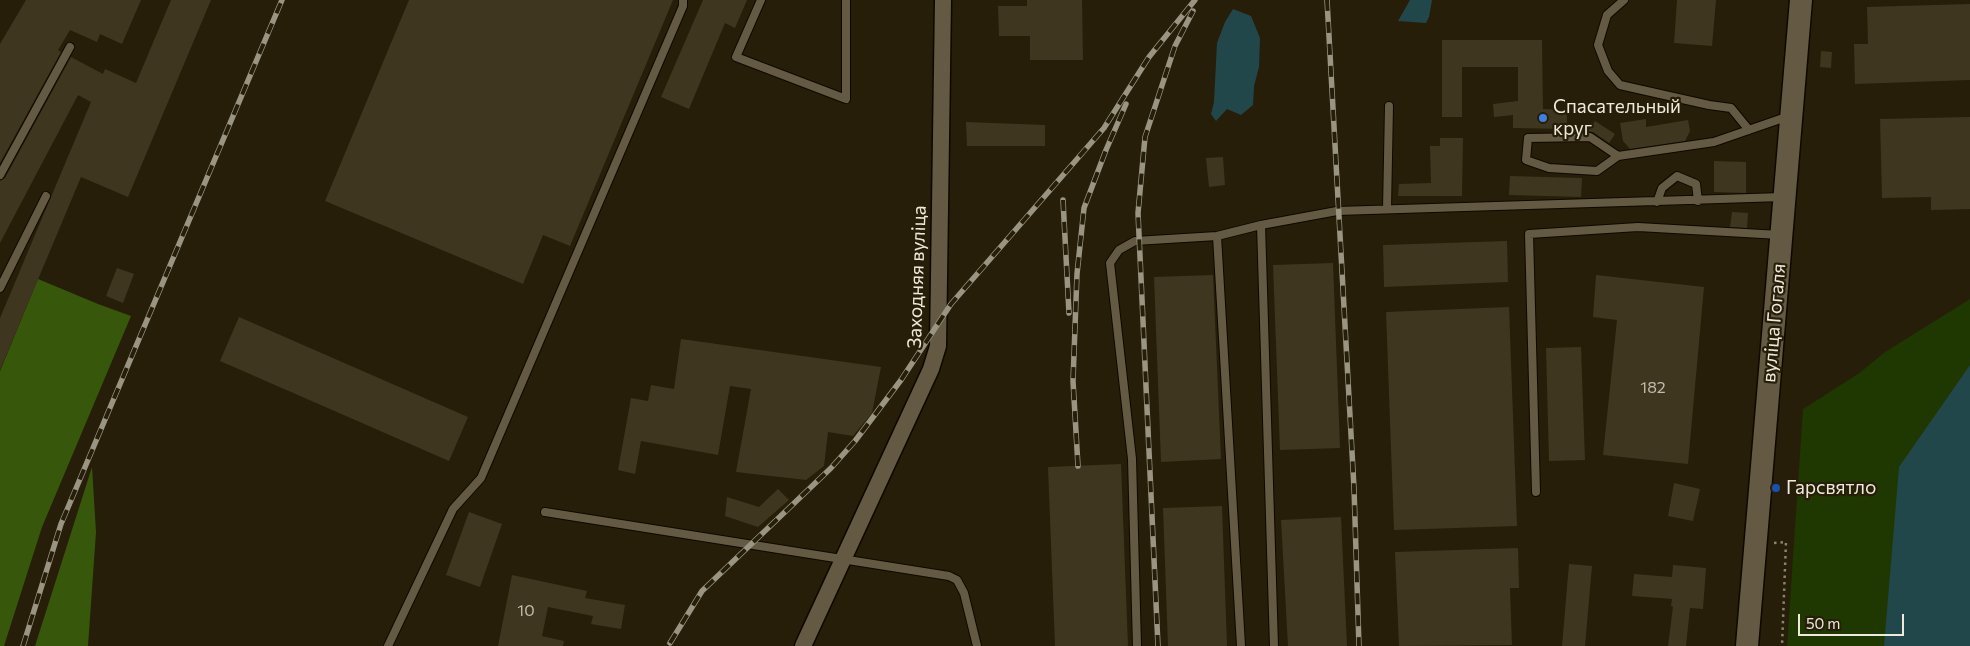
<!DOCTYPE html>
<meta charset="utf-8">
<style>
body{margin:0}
#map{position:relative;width:1970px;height:646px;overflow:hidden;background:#261e08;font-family:Commissioner,sans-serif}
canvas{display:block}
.scale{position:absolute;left:1798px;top:614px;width:106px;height:22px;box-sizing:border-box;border:2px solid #eee9db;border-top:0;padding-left:6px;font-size:15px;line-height:18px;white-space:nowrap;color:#eee9db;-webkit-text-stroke:4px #261e08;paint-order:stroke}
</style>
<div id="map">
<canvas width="1970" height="646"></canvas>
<div class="scale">50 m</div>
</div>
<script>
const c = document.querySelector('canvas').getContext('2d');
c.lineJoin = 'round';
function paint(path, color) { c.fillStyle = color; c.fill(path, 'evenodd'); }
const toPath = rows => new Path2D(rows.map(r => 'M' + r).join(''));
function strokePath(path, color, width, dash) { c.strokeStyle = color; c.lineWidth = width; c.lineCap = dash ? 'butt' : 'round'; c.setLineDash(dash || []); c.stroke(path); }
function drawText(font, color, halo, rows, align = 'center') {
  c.font = font + ' Commissioner,sans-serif'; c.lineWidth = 4.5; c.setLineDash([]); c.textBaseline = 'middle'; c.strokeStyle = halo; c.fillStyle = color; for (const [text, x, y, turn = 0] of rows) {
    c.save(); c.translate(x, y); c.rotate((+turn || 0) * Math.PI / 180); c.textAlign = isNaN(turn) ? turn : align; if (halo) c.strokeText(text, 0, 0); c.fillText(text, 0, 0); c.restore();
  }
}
const green = toPath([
 [1970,299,1970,646,1787,646,1803,409,1858,374,1885,352]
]);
const forest = toPath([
 [38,279,98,304,131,316,42,527,4,646,0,646,0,371],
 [92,467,96,532,88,646,35,646]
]);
const water = toPath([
 [1410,0,1432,0,1429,17,1426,23,1398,21],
 [1233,9,1251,16,1260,38,1259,67,1254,86,1253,105,1241,115,1227,109,1216,121,1211,114,1214,102,1217,43,1225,22],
 [1970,365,1970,646,1884,646,1899,467]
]);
const building = toPath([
 [26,0,141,0,122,44,100,34,97,42,70,30,58,50,61,52,0,163,0,44],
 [171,0,211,0,128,197,81,177,0,370,0,318,91,102,78,95,0,243,0,181,5,178,71,57,103,74,105,69,136,83],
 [409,0,673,0,570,246,543,235,523,284,325,201],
 [703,0,747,0,735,28,725,23,689,109,661,97],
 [1027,0,1082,0,1083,60,1030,60,1030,36,999,36,998,6,1027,6],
 [1677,0,1716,0,1712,46,1674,43],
 [1970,4,1970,80,1855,84,1854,44,1868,44,1867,7],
 [1442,40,1542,40,1543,109,1567,110,1567,129,1513,128,1513,115,1494,117,1493,104,1518,101,1518,67,1462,67,1462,117,1442,117],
 [1821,51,1832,52,1831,68,1820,67],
 [1970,117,1970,209,1931,210,1931,197,1882,198,1880,119],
 [1646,119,1646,127,1688,120,1690,131,1685,141,1630,149,1623,141,1620,123],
 [1595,121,1615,134,1609,143,1593,132,1588,131],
 [966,122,1045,125,1045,146,967,146],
 [1440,138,1463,138,1462,196,1398,196,1399,184,1431,183,1430,146,1440,146],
 [1223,157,1225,185,1209,187,1206,158],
 [1714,161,1746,162,1746,193,1714,192],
 [1510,176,1582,178,1581,197,1509,195],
 [1732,212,1748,213,1747,228,1730,227],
 [1507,241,1508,282,1384,287,1383,245],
 [1333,263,1340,448,1280,450,1273,265],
 [117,268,134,274,123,303,106,296],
 [1213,275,1221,459,1161,462,1154,277],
 [1596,275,1704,287,1688,464,1603,455,1617,320,1593,317],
 [1509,307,1517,526,1394,530,1386,312],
 [239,317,468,417,449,461,220,361],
 [681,339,881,367,872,413,853,436,828,432,824,466,806,480,736,472,751,389,730,386,718,455,641,441,635,474,618,470,631,398,648,401,651,385,674,389],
 [1581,347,1585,460,1549,461,1546,348],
 [1121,464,1128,646,1055,646,1048,467],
 [1674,483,1700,489,1693,521,1668,516],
 [778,489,789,500,758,527,725,516,727,497,759,507],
 [1222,506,1227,646,1168,646,1163,508],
 [469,512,502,524,480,587,446,575],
 [1341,517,1347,646,1288,646,1281,520],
 [1518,548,1519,588,1510,588,1512,645,1399,646,1395,552],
 [1569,564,1592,566,1585,646,1562,646],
 [1673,565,1706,568,1703,609,1690,608,1686,646,1668,646,1673,607,1671,606,1672,599,1632,596,1634,574,1672,577],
 [512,575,587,591,585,598,625,605,621,629,591,624,593,616,548,607,542,636,564,641,563,646,498,646]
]);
const path = toPath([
 [1774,543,1786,542,1782,646]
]);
const service = toPath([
 [761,0,736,57,846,99,846,0],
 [1624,0,1607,15,1598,45,1608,71,1620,85,1709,105,1731,108,1749,130],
 [1618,156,1590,137,1528,138,1526,160,1549,168,1597,171,1618,156,1714,142,1789,116],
 [0,175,70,47],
 [1657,202,1662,188,1677,176,1696,184,1698,201],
 [1387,209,1389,106],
 [1261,225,1274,646],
 [1217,236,1241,646],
 [0,288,46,196],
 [1536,492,1529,234,1638,227,1780,235],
 [545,512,949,576,957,580,964,593,977,646],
 [388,646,453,509,481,478,683,6,683,0],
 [1137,646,1132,459,1110,263,1119,250,1135,241,1217,236,1261,225,1337,211,1783,197]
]);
const minor = toPath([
 [803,646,931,369,938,346,943,0]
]);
const secondary = toPath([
 [1747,646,1801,0]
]);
const rail = toPath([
 [1327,0,1354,488,1359,646],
 [1063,200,1069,313],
 [1078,466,1073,381,1077,274,1084,208,1106,150,1126,104],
 [670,643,702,591,831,468,855,441,901,380,951,304,1104,128,1149,57,1195,0],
 [23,646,61,524,282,0],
 [1158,646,1138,213,1145,137,1175,46,1193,11]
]);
const markers = [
 [1543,118,5,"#3f7fe0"],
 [1776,488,5,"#1a4fb4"]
];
const numberNames = [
 ["182",1653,388],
 ["10",526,611]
];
const poiNames = [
 ["Спасательный",1553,107],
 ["круг",1553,129],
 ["Гарсвятло",1786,488]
];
const streetNames = [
 ["Заходняя вуліца",917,277,-88],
 ["вуліца Гогаля",1774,323,-85]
];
paint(green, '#1f3700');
paint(forest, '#37580a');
paint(water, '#22474b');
paint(building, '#3f3620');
strokePath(service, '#0f0800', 10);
strokePath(minor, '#0f0800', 19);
strokePath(secondary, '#0f0800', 25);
strokePath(path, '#8a8371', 2.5, [2.5, 4]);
strokePath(service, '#645a43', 8);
strokePath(minor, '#645a43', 16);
strokePath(secondary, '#645a43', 22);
strokePath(rail, '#9a9482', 5.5);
strokePath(rail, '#261e08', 4, [11]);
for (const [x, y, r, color] of markers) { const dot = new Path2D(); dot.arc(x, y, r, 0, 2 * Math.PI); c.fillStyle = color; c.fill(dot); strokePath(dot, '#261e08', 2); }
drawText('16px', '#c2bcac', null, numberNames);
drawText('19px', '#eee9db', '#261e08', poiNames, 'left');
drawText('19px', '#eee9db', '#261e08', streetNames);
</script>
